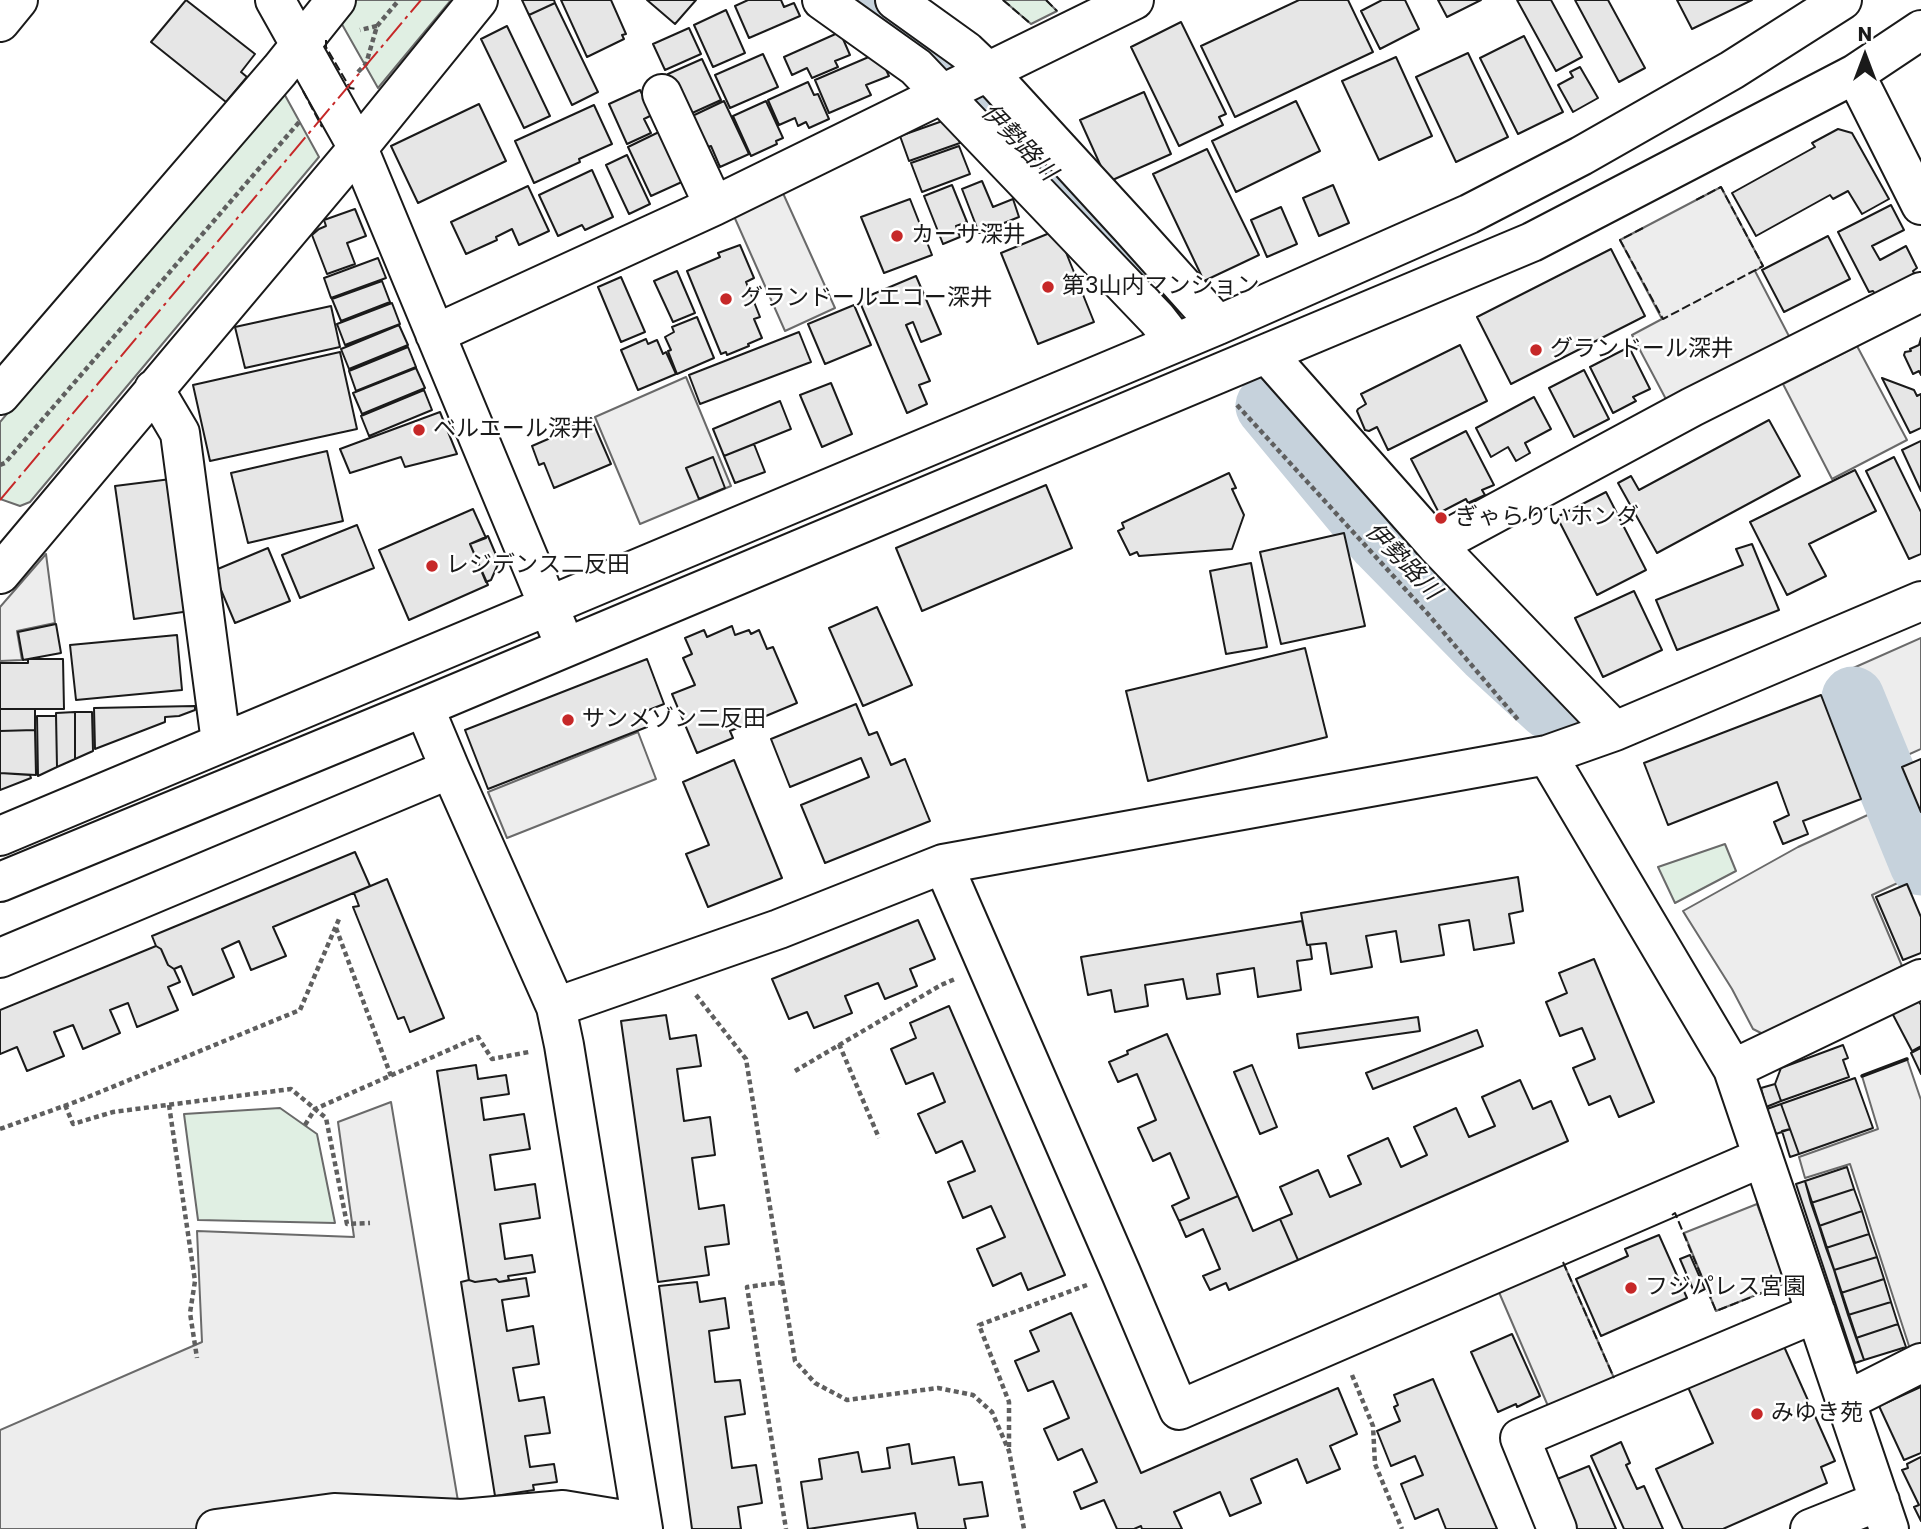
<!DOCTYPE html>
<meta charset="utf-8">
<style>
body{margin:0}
#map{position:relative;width:1921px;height:1529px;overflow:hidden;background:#fff;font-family:Poppins,sans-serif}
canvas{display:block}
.north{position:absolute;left:1830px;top:21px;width:70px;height:70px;-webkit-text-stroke:5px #fff;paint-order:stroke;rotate:0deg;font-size:19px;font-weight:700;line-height:28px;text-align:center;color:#1a1a1a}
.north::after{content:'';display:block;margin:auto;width:24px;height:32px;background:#1a1a1a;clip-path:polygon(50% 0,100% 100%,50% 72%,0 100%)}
</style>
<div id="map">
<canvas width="1921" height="1529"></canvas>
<div class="north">N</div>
</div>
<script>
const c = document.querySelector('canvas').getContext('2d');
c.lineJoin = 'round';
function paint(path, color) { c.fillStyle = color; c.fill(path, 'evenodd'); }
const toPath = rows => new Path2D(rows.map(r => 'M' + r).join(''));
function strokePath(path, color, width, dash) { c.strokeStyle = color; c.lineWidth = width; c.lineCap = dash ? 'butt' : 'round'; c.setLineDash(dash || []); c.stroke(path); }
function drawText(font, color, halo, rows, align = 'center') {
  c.font = font + ' Poppins,"Noto Sans JP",sans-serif'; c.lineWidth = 5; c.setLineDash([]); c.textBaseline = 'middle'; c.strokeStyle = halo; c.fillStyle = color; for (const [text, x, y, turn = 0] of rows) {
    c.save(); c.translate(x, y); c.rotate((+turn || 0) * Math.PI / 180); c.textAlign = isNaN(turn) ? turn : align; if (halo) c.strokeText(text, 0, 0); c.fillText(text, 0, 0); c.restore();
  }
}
const green = toPath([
 [355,0,451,0,378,88,339,19,355,0],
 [1003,0,1046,0,1057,11,1031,24,1003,0],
 [281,88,319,157,30,502,20,506,0,499,0,422,281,88],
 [1725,844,1736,871,1675,903,1658,867,1725,844],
 [280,1108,317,1134,335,1223,198,1220,184,1114,280,1108]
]);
const parking = toPath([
 [1721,187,1763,266,1755,271,1791,340,1668,403,1632,335,1662,319,1620,240,1721,187],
 [782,191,835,308,785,331,733,214,782,191],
 [1857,346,1907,440,1832,479,1783,384,1857,346],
 [686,377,731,486,640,524,595,417,686,377],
 [46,554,55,623,17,631,22,660,0,661,0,607,46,554],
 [1921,638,1921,749,1892,762,1851,669,1921,638],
 [638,732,656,779,507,838,488,792,638,732],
 [1872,813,1904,880,1872,895,1902,966,1765,1035,1753,1029,1732,989,1683,911,1798,847,1872,813],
 [1907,1059,1921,1100,1921,1344,1910,1349,1850,1164,1805,1178,1799,1157,1878,1129,1862,1076,1907,1059],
 [391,1102,459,1507,434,1529,0,1529,0,1430,202,1342,197,1231,354,1237,338,1122,391,1102],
 [1757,1204,1786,1283,1716,1311,1684,1233,1757,1204],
 [1563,1262,1614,1378,1548,1406,1498,1290,1563,1262]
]);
const river = toPath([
 [871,14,942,65,991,113,1077,206,1172,301],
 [1267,406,1380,542,1487,651,1549,708],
 [1853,698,1921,864]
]);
const building = toPath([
 [186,0,255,54,241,72,247,77,226,102,151,42,186,0],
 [522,0,554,0,555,3,529,15,522,0],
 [561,0,611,0,626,34,622,35,624,39,587,57,561,0],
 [647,0,696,0,675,24,647,0],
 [748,0,781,0,784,7,794,3,800,16,749,38,735,6,748,0],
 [1299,0,1348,0,1373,52,1235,117,1201,46,1299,0],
 [1382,0,1405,0,1419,29,1380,49,1361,11,1382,0],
 [1438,0,1481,0,1447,17,1438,0],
 [1517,0,1551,0,1582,57,1556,71,1517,0],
 [1575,0,1608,0,1645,68,1619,82,1575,0],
 [1677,0,1752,0,1692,29,1677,0],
 [555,3,598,92,572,105,529,15,555,3],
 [726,10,745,53,713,67,694,25,726,10],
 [1181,22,1226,114,1219,117,1223,125,1179,146,1131,47,1181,22],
 [507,26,550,116,524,128,481,39,507,26],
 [689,28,701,54,665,70,653,44,689,28],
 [840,32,850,55,835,61,838,67,812,78,807,68,792,75,784,57,840,32],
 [1524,36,1563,112,1518,134,1480,58,1524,36],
 [878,53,889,76,866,85,871,95,829,113,815,80,878,53],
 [1468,53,1508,137,1456,162,1416,77,1468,53],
 [763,54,778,87,730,108,715,75,763,54],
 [1396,57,1432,136,1379,160,1342,81,1396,57],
 [702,59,721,100,690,114,678,95,668,74,702,59],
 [1580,67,1598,98,1573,112,1558,85,1573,77,1570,72,1580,67],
 [808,82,814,95,818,94,829,119,809,128,806,122,798,126,795,118,779,125,768,100,808,82],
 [640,90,652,115,644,119,651,133,627,144,609,104,640,90],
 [1144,92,1171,154,1108,182,1080,120,1144,92],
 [724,101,749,154,720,167,711,146,702,149,688,118,724,101],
 [766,101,783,138,776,141,777,144,751,156,733,116,766,101],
 [1296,101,1320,151,1236,192,1212,141,1296,101],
 [479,104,506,161,418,203,391,146,479,104],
 [594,105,612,144,579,159,580,162,534,183,515,141,594,105],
 [951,118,960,143,909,161,900,136,951,118],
 [1838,129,1852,133,1889,199,1862,214,1848,191,1833,199,1830,195,1756,236,1732,193,1815,147,1812,143,1838,129],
 [661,131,684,181,651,196,628,147,661,131],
 [959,146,970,174,922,192,911,163,959,146],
 [1207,149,1259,255,1204,281,1153,174,1207,149],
 [627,155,650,204,629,214,606,165,627,155],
 [592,170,613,217,585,230,582,225,558,236,539,195,592,170],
 [982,181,993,207,1013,199,1019,217,979,233,962,189,982,181],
 [952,185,967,222,956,226,960,237,943,244,924,196,952,185],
 [1333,185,1349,223,1319,236,1303,198,1333,185],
 [528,186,549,231,519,245,512,229,496,237,497,240,466,254,451,222,528,186],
 [910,199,932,255,884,273,861,217,910,199],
 [1891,205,1904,230,1872,246,1880,260,1906,246,1917,268,1913,271,1915,275,1876,295,1873,291,1869,292,1838,232,1891,205],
 [1281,207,1297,244,1267,257,1251,220,1281,207],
 [355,209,366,236,347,243,355,264,327,274,312,235,319,229,326,226,324,220,355,209],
 [1057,230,1094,322,1038,344,1001,253,1057,230],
 [1828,236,1850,279,1784,312,1762,270,1828,236],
 [740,245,754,278,746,282,760,317,754,319,762,338,748,344,749,346,727,355,726,352,721,354,687,271,720,257,718,253,740,245],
 [1611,249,1645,316,1511,384,1477,317,1611,249],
 [378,258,386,278,331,298,324,278,378,258],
 [677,271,695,313,673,322,654,281,677,271],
 [916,276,941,334,921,342,913,322,906,325,930,381,919,385,927,404,907,413,859,300,916,276],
 [621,277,645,332,621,342,598,287,621,277],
 [382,281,390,302,341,321,332,299,382,281],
 [392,303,400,324,345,345,337,324,392,303],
 [854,305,871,345,825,364,808,324,854,305],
 [331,306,340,347,245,368,235,327,331,306],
 [697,317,714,358,677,374,668,351,671,350,665,337,674,332,672,327,697,317],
 [399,325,408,345,349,369,341,349,399,325],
 [799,332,811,362,700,404,689,375,799,332],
 [1921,338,1921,375,1919,371,1913,374,1904,355,1905,352,1911,351,1910,349,1919,345,1921,338],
 [646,339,648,344,657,340,663,354,666,352,676,374,638,390,621,350,646,339],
 [1460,345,1487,401,1388,450,1377,427,1369,431,1365,430,1357,411,1358,409,1366,404,1361,394,1460,345],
 [408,347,416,367,356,391,349,371,408,347],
 [1629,347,1650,389,1633,397,1636,401,1613,413,1590,367,1629,347],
 [340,352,357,429,210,461,193,385,340,352],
 [416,368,425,388,362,414,353,393,416,368],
 [1584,370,1609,419,1574,437,1549,388,1584,370],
 [1882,378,1914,390,1917,396,1921,394,1921,428,1910,433,1882,378],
 [831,383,852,434,822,447,800,395,831,383],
 [424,390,432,410,369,436,361,416,424,390],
 [1534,397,1551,429,1525,443,1530,453,1516,461,1508,447,1491,457,1476,428,1534,397],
 [780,401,791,429,724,456,713,429,780,401],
 [440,412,457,454,405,467,401,457,350,473,340,449,440,412],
 [591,418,611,464,554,488,544,463,539,465,532,446,562,433,561,431,591,418],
 [1769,420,1800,476,1657,553,1618,483,1631,476,1639,490,1769,420],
 [1466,431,1494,485,1482,490,1485,495,1468,503,1466,499,1439,513,1411,459,1466,431],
 [1921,441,1921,491,1902,450,1921,441],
 [754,444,765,472,735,483,724,456,754,444],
 [327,451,343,521,248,543,231,473,327,451],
 [713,457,725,488,699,499,686,468,713,457],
 [1894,457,1921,512,1921,554,1909,559,1866,471,1894,457],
 [1855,470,1876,511,1809,544,1826,576,1787,595,1750,522,1855,470],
 [1229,473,1236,488,1232,489,1244,515,1232,549,1139,556,1137,552,1130,555,1118,531,1124,528,1122,523,1229,473],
 [171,479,190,611,134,619,115,486,171,479],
 [1046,485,1072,548,922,611,896,548,1046,485],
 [1606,492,1646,570,1597,595,1557,517,1606,492],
 [473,509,486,538,470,544,488,585,409,620,379,550,473,509],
 [357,525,374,568,300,598,282,555,357,525],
 [1344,533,1365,626,1281,644,1260,552,1344,533],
 [488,536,499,562,491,580,486,582,470,544,488,536],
 [1752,544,1779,610,1677,650,1656,600,1743,565,1736,549,1752,544],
 [268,548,290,601,235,623,213,571,268,548],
 [1251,563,1267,647,1226,654,1210,571,1251,563],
 [1634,591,1662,650,1603,677,1575,618,1634,591],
 [877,607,912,685,863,706,829,628,877,607],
 [56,624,61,653,23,660,18,632,56,624],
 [732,626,735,635,749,630,751,634,759,630,767,649,773,647,797,703,730,731,733,738,697,753,672,694,695,685,683,658,692,654,685,638,704,630,707,637,732,626],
 [177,635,182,690,76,700,70,645,177,635],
 [1305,648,1327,737,1148,781,1126,691,1305,648],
 [28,659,63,659,64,709,0,709,0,663,28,663,28,659],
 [647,659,664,704,641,713,647,727,488,789,465,730,647,659],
 [1821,695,1861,799,1803,821,1808,834,1783,844,1774,822,1789,815,1777,782,1668,825,1644,763,1821,695],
 [856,704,869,735,877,732,891,765,905,759,930,821,825,863,801,805,869,777,861,758,790,787,771,739,856,704],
 [195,706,195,710,179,716,165,717,165,722,95,749,94,708,195,706],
 [0,709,35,709,35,730,0,731,0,709],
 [75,712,75,759,57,767,56,713,75,712],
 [75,712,92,712,93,751,75,759,75,712],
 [37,716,56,716,57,767,38,776,37,716],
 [35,730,36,775,0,773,0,731,35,730],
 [1921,759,1921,812,1902,767,1921,759],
 [734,760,782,878,708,907,686,854,709,845,683,782,734,760],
 [0,773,30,775,31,778,0,790,0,773],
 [355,852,370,886,273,927,286,956,251,970,239,941,222,949,234,977,193,995,181,966,174,969,168,965,161,949,156,946,152,936,355,852],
 [1518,877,1523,911,1509,914,1514,943,1474,950,1469,920,1439,925,1444,955,1401,962,1396,931,1366,936,1372,967,1331,974,1326,943,1307,945,1301,913,1518,877],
 [387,879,444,1018,410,1032,404,1017,398,1019,353,907,359,906,354,893,387,879],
 [1907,884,1921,917,1921,953,1903,960,1876,897,1907,884],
 [918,920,935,959,910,969,917,986,885,999,878,983,845,996,852,1013,814,1028,807,1012,789,1019,772,979,918,920],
 [1302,921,1307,945,1310,945,1312,959,1297,961,1301,990,1258,997,1254,968,1217,974,1220,994,1187,999,1183,979,1145,985,1148,1006,1115,1012,1111,990,1088,995,1081,957,1302,921],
 [156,946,161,949,168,965,174,969,180,982,168,987,178,1010,137,1027,128,1003,110,1010,120,1033,83,1049,73,1025,54,1032,64,1056,27,1071,17,1047,0,1054,0,1010,156,946],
 [1594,959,1654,1102,1619,1117,1610,1096,1589,1105,1573,1068,1595,1059,1582,1028,1560,1036,1546,1002,1567,993,1559,973,1594,959],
 [1917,998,1921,1005,1921,1046,1912,1051,1891,1011,1917,998],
 [949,1006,1065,1275,1028,1290,1021,1273,993,1286,977,1249,1005,1237,991,1206,963,1218,948,1182,975,1171,962,1141,936,1153,918,1114,945,1102,933,1073,906,1084,891,1049,916,1038,910,1023,949,1006],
 [666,1015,670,1039,696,1035,701,1066,677,1069,684,1121,710,1117,715,1155,692,1158,699,1209,724,1205,729,1244,705,1247,709,1275,658,1282,621,1021,666,1015],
 [1418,1017,1420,1031,1299,1048,1297,1034,1418,1017],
 [1477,1030,1483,1046,1373,1089,1366,1073,1477,1030],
 [1167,1034,1238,1196,1179,1221,1172,1206,1189,1198,1170,1153,1153,1161,1138,1128,1156,1120,1137,1074,1118,1082,1109,1062,1128,1054,1127,1051,1167,1034],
 [1843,1045,1848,1058,1843,1060,1849,1077,1781,1101,1775,1084,1781,1068,1843,1045],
 [1921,1048,1921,1074,1911,1053,1921,1048],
 [476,1065,478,1079,506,1075,509,1094,481,1098,484,1120,524,1114,530,1149,490,1155,495,1190,535,1184,540,1218,500,1224,505,1259,532,1255,535,1272,508,1276,509,1280,499,1282,496,1279,475,1282,469,1280,437,1071,476,1065],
 [1252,1065,1277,1127,1260,1134,1234,1072,1252,1065],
 [1855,1078,1873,1128,1799,1154,1781,1104,1855,1078],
 [1520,1080,1533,1109,1551,1101,1568,1141,1298,1260,1280,1219,1292,1214,1280,1187,1318,1170,1330,1197,1361,1184,1348,1156,1388,1138,1401,1167,1427,1155,1414,1127,1456,1108,1469,1137,1495,1126,1482,1097,1520,1080],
 [1775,1084,1781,1101,1766,1107,1761,1088,1775,1084],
 [1781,1104,1790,1129,1776,1134,1767,1109,1781,1104],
 [1790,1129,1799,1154,1790,1157,1782,1131,1790,1129],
 [1847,1167,1854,1189,1811,1203,1805,1181,1847,1167],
 [1805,1181,1864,1360,1855,1363,1796,1184,1805,1181],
 [1854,1189,1862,1211,1819,1226,1811,1203,1854,1189],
 [1238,1196,1253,1231,1280,1219,1298,1260,1229,1290,1226,1283,1210,1290,1203,1276,1220,1269,1203,1229,1186,1237,1179,1221,1238,1196],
 [1862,1211,1869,1234,1826,1248,1819,1226,1862,1211],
 [1869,1234,1877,1257,1834,1270,1826,1248,1869,1234],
 [1659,1235,1687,1298,1601,1336,1576,1279,1628,1256,1625,1249,1659,1235],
 [1690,1255,1705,1289,1695,1294,1680,1259,1690,1255],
 [1877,1257,1884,1279,1841,1293,1834,1270,1877,1257],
 [526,1278,529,1296,502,1300,507,1331,533,1326,539,1364,513,1368,519,1401,544,1397,550,1433,525,1436,530,1467,554,1464,557,1482,533,1485,534,1490,495,1496,461,1282,469,1280,475,1282,496,1279,499,1282,526,1278],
 [1884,1279,1891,1302,1848,1315,1841,1293,1884,1279],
 [697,1282,700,1302,725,1298,729,1328,709,1331,715,1382,740,1380,745,1414,725,1417,732,1468,756,1465,762,1503,738,1507,741,1529,692,1529,659,1286,697,1282],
 [1891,1302,1898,1324,1856,1338,1848,1315,1891,1302],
 [1071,1313,1141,1473,1338,1388,1357,1434,1330,1446,1340,1469,1307,1483,1297,1459,1251,1479,1261,1503,1230,1516,1220,1492,1174,1512,1182,1529,1142,1529,1141,1526,1134,1529,1117,1529,1104,1500,1081,1509,1074,1492,1097,1482,1082,1449,1058,1460,1044,1429,1069,1418,1053,1381,1028,1391,1015,1361,1039,1351,1030,1331,1071,1313],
 [1898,1324,1906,1347,1864,1360,1856,1338,1898,1324],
 [1512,1334,1540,1396,1517,1407,1516,1404,1498,1412,1471,1352,1512,1334],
 [1782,1342,1835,1461,1821,1467,1827,1483,1723,1529,1683,1529,1656,1469,1713,1443,1687,1385,1782,1342],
 [1433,1379,1497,1529,1446,1529,1438,1509,1415,1519,1401,1484,1423,1475,1415,1456,1391,1466,1377,1431,1400,1421,1394,1407,1398,1405,1394,1395,1433,1379],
 [1921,1387,1921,1453,1904,1460,1879,1406,1921,1387],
 [1621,1442,1630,1463,1626,1465,1637,1489,1644,1486,1663,1529,1624,1529,1591,1456,1621,1442],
 [909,1444,912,1464,954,1457,959,1485,982,1482,988,1516,964,1519,966,1529,918,1529,915,1513,808,1529,801,1482,822,1479,819,1459,858,1452,862,1472,890,1468,887,1448,909,1444],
 [1921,1457,1921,1521,1914,1507,1919,1505,1902,1470,1908,1468,1907,1464,1921,1457],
 [1589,1466,1616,1529,1569,1529,1550,1482,1589,1466]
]);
const path = toPath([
 [377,26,399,0],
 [358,72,366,64,377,26,360,30],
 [1237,405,1428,614,1520,722],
 [0,465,5,463,300,121],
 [336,928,391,1076],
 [696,995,746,1059,795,1361,815,1383,847,1400,938,1388,973,1395,992,1412,1009,1451,1024,1529],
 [839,1044,879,1138],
 [795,1071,941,985,955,979],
 [65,1105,73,1124,113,1112,291,1089,326,1118,347,1224,370,1223],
 [169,1105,195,1281,190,1313,197,1358],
 [305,1125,315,1109,478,1037,492,1059,529,1052],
 [0,1129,78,1101,300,1010,339,919],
 [783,1282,747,1287,786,1529],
 [1352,1375,1373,1426,1375,1464,1402,1529],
 [1009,1447,1009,1402,979,1325,1087,1285]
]);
const minor = toPath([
 [275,0,358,148,558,629],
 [822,0,916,67,1157,319,1175,342],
 [895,0,966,51,987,71,1131,228,1218,325],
 [0,22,18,0],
 [1855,74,1921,205],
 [662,94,714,206],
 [435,334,714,206,1134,0],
 [1267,354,1436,545,1615,731],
 [154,389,180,433,221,742],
 [0,395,280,70,336,0],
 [1436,545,1692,407,1921,292],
 [0,574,358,148,478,0],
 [424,707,450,769,556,1007,564,1045,643,1529],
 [1547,755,1733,1069,1889,1529],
 [0,836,1218,325,1469,214,1581,156,1732,70,1842,0],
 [943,864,1121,1273,1179,1410,1763,1157],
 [0,882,424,707,1532,242,1855,74,1921,30],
 [0,958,450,769],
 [556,1007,779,929,943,864,1547,755,1615,731,1921,601],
 [1733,1069,1921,979],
 [1846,1401,1921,1363],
 [216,1529,334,1513,462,1519,563,1510,642,1523],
 [1557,1529,1520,1438,1816,1313],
 [1810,1529,1880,1501]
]);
const fence = toPath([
 [1003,0,1031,24],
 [1046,0,1057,11],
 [326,40,326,47,350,88,356,89],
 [303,91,322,127],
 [1643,228,1620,240,1663,319,1763,266,1721,187,1696,200],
 [1672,1215,1675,1213,1716,1311,1772,1289],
 [1563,1262,1614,1378]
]);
const wall = toPath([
 [1862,1076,1907,1059]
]);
const power = toPath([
 [0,500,421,0]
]);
const markers = [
 [897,236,7,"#c62828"],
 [1048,287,7,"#c62828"],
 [726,299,7,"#c62828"],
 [1536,350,7,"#c62828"],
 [419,430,7,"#c62828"],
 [1441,518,7,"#c62828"],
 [432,566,7,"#c62828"],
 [568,720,7,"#c62828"],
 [1631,1288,7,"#c62828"],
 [1757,1414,7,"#c62828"]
];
const poiNames = [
 ["カーサ深井",911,236],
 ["第3山内マンション",1062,287],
 ["グランドールエコー深井",740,299],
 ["グランドール深井",1550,350],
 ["ベルエール深井",433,430],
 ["ぎゃらりいホンダ",1455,518],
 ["レジデンス二反田",446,566],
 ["サンメゾン二反田",582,720],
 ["フジパレス宮園",1645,1288],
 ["みゆき苑",1771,1414]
];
const waterNames = [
 ["伊勢路川",1018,143,46],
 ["伊勢路川",1402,562,46]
];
paint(green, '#e0efe3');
strokePath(green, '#6a6a6a', 2);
paint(parking, '#ededed');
strokePath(parking, '#6a6a6a', 2);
strokePath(river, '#c6d2dc', 63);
paint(building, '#e6e6e6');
strokePath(building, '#1a1a1a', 2);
strokePath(minor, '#1a1a1a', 42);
strokePath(path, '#5f5f5f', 4.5, [5, 3.5]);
strokePath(minor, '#fff', 38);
strokePath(fence, '#1a1a1a', 2, [9, 3.5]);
strokePath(wall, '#1a1a1a', 3.5);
strokePath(power, '#c62828', 2, [24, 5, 3.5, 5]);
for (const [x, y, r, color] of markers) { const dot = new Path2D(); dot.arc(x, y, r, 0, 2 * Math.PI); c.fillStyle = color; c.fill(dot); strokePath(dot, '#fff', 2.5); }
drawText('23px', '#1a1a1a', '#fff', poiNames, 'left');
drawText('italic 24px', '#1a1a1a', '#fff', waterNames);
</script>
